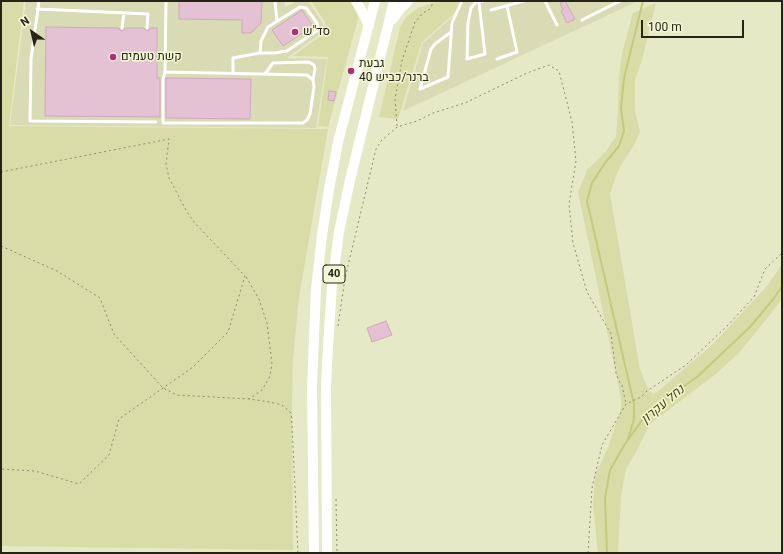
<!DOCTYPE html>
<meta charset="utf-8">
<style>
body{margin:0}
#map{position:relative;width:783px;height:554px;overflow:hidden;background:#e6e9c6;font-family:Roboto,sans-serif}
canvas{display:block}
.frame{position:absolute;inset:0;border:2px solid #242518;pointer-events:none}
.north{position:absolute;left:12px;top:12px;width:40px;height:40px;-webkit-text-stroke:3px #f3f7d3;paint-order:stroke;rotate:326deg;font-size:11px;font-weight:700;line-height:16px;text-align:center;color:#242518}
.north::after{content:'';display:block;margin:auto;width:14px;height:18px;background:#242518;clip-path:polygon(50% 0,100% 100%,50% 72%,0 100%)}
.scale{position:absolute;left:641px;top:20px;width:103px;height:18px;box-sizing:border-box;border:2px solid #242518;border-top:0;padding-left:5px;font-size:12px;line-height:14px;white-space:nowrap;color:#242518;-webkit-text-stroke:3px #f3f7d3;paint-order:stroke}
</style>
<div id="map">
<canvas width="783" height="554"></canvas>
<div class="frame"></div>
<div class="north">N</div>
<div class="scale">100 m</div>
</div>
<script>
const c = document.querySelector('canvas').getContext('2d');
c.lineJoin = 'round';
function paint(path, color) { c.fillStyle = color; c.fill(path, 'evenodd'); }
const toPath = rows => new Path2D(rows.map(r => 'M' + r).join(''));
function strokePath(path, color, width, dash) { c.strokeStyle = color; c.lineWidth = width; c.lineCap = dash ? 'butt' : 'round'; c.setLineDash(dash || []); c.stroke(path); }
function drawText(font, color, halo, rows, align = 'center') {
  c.font = font + ' Roboto,Heebo,sans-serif'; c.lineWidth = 3; c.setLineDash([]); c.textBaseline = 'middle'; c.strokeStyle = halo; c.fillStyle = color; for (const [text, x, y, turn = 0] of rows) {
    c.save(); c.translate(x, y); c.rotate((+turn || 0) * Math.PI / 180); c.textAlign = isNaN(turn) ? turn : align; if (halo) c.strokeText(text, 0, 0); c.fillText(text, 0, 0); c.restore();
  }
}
const built = toPath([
 [26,1,284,1,285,7,297,1,306,1,309,2,323,24,324,31,287,58,327,59,316,128,10,125],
 [459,1,638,1,403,111,423,43,458,12]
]);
const green = toPath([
 [1,1,24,1,9,126,328,129,299,297,293,360,292,401,293,550,1,546],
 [311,1,350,1,356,10,358,19,328,127,318,126,328,57,293,56,326,32,325,22],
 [448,1,459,1,457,11,422,42,398,119,379,117,400,28,406,17,418,8,432,3],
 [656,3,642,60,635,80,635,110,640,132,634,145,621,165,616,176,610,194,640,369,649,391,654,394,663,387,713,344,767,286,782,264,782,299,769,316,739,353,716,374,650,424,636,452,626,469,621,496,618,553,598,553,593,505,595,475,608,448,621,408,621,398,578,192,587,170,606,151,616,136,618,111,619,77,622,53,633,13]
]);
const stream = toPath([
 [628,439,634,419,634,404,587,201,592,183,605,163,619,146,624,131,621,108,624,78,643,1],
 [607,553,605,498,610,470,625,444,645,416,667,398,697,377,750,327,775,297,782,286]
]);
const building = toPath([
 [179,1,262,1,261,23,251,33,242,33,242,20,179,19,179,1],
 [564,1,565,1,575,19,567,23,561,11,563,10,560,3,564,1],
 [302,10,313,26,283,46,272,30,302,10],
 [46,27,119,28,120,30,122,31,124,30,125,28,144,28,145,30,147,31,149,30,150,28,157,28,157,78,160,78,160,117,45,116,46,27],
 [166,78,251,79,250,119,166,118,166,78],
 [329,91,336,92,334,101,328,100,329,91],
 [386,321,392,335,372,342,367,328,386,321]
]);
const path = toPath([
 [397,126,395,99,402,61,415,22,423,13,430,9,434,1],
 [1,172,169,139,166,164,169,178,187,212,194,222,245,276,228,332,193,367,119,419,109,455,79,484,35,471,1,469],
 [1,246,57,271,100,298,114,334,163,388,177,395,249,399,270,402,282,405,291,413,292,425,298,553],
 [246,277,259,299,267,323,272,364,270,376,262,390,249,399],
 [338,326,345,278,376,149,381,141,397,127,417,121,433,113,465,103,527,73,549,65,559,71,572,122,576,161,569,204,573,243,587,292,611,334,616,373,619,381,622,385,626,404],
 [336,499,337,553],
 [588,553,592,488,602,445,626,404,641,397,647,391,686,365,728,325,754,297,765,269,782,253]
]);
const service = toPath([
 [39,1,31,59,30,121,156,122],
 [275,1,277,21],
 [545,1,557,25],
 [479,2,485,54,467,59,468,22,471,8,476,2,484,1],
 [300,7,306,8,317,23,318,30,287,51,275,53,260,53,261,41,268,27,300,7],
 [37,9,148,14,147,28],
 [491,10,524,1],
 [582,20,620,1],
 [122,28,124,13],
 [451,32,435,44,431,49,420,89,448,77,452,23,462,1],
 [497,59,517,52,507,6],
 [165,72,307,75,313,80,314,87,310,114,307,120,303,123,163,123,163,79,165,72],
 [165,72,166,1],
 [233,73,233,58,260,53],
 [265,74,273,63,309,62,314,65,315,69,313,80]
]);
const trunk = toPath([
 [356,1,364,15,369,26],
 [392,20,401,8,408,1],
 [314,553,312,386,316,289,322,236,329,189,338,142,375,1],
 [327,553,326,386,328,347,332,285,339,232,350,180,394,1]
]);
const markers = [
 [295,32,4,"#ac2e7d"],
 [113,57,4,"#ac2e7d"],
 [351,71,4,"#ac2e7d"]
];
const shields = [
 [334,274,22]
];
const shieldNames = [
 ["40",334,274]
];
const poiNames = [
 ["סד\"ש",303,32],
 ["קשת טעמים",121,57],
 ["גבעת",359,64],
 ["ברנר/כביש 40",359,78]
];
const waterNames = [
 ["נחל עקרון",663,405,-40]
];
paint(built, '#d8dbb3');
paint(green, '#d8dda7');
strokePath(stream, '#c4ca7b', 2);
paint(building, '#e5c2d3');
strokePath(building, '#cdaabc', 1);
strokePath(path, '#898b73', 1, [2, 3]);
strokePath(service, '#fff', 3);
strokePath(trunk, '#fff', 10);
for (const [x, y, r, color] of markers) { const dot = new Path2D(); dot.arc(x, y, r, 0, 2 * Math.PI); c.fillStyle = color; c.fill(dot); strokePath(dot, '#f3f7d3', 1.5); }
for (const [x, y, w] of shields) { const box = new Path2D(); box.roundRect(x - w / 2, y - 9, w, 18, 3); c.fillStyle = '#f3f7d3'; c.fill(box); strokePath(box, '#242518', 1); }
drawText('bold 11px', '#242518', null, shieldNames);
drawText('12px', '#242518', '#f3f7d3', poiNames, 'left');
drawText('italic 13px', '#46490c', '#f3f7d3', waterNames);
</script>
